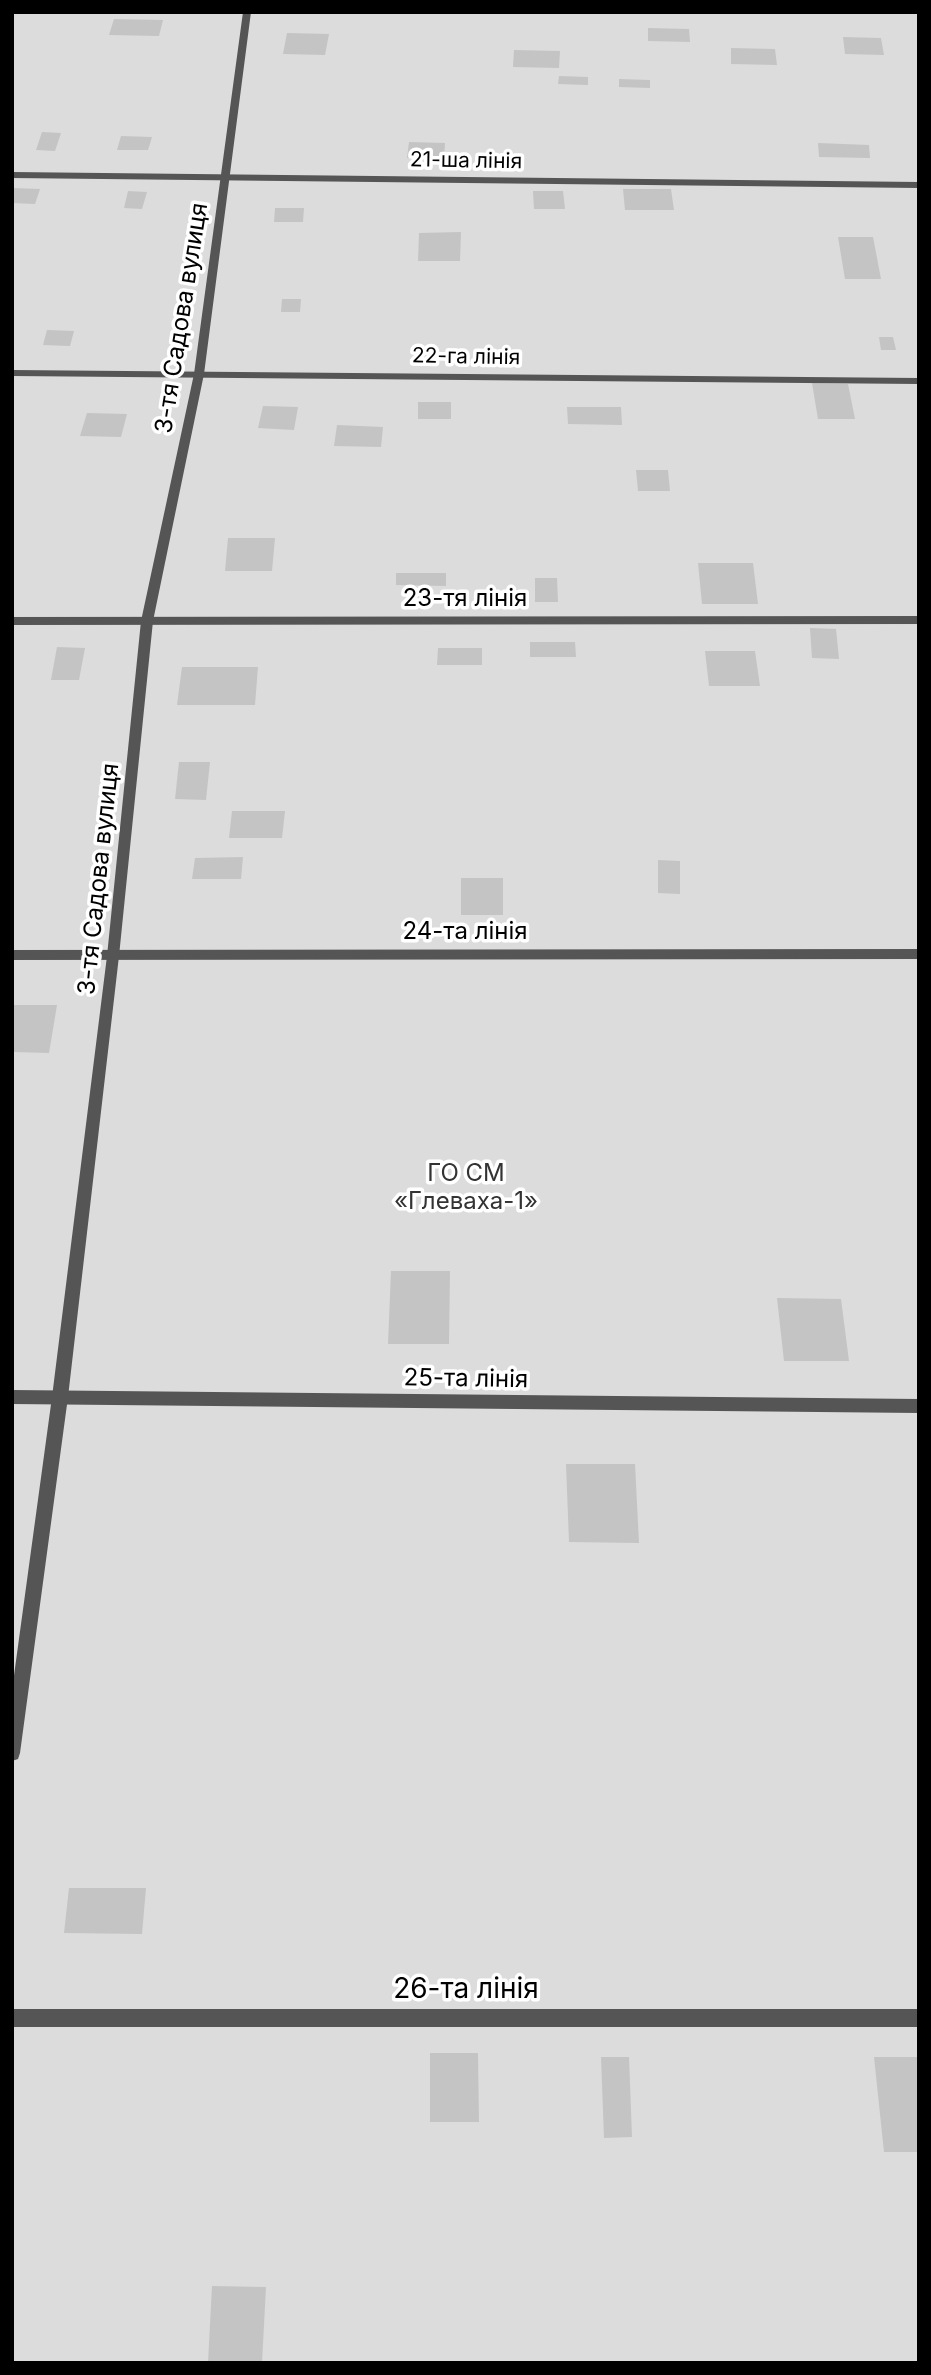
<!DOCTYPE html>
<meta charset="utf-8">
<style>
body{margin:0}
#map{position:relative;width:931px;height:2375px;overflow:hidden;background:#fff;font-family:Inter,sans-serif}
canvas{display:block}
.frame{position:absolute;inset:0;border:14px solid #000;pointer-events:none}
</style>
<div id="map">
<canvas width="931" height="2375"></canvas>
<div class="frame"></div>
</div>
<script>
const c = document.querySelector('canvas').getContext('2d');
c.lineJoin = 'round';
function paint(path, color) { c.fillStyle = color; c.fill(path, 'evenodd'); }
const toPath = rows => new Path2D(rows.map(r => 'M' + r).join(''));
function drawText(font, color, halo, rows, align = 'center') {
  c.font = font + ' Inter,sans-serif'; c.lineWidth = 7; c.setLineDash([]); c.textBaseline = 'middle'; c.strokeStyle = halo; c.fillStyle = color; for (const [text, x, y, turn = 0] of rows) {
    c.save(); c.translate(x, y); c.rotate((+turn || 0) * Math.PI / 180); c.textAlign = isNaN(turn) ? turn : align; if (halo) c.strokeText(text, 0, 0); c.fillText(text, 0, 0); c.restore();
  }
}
const green = toPath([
 [12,12,919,12,919,2363,12,2363]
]);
const building = toPath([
 [114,19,163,20,159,36,109,35],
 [648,28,689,29,690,42,648,41],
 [287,33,329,34,325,55,283,54],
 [843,37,881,38,884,55,845,54],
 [731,48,775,49,777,65,731,64],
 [514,50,560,51,559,68,513,67],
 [559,76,588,77,588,85,558,84],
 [619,79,650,80,650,88,619,87],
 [42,132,61,133,55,151,36,150],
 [121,136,152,137,148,150,117,150],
 [409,142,445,143,444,159,407,158],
 [818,143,869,145,870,158,819,157],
 [12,188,40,189,35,204,12,203],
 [623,189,671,189,674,210,625,210],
 [128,191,147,192,142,209,124,208],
 [533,191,563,191,565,209,534,209],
 [275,208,304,208,303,222,274,222],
 [461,232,460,261,418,261,419,233],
 [838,237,873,237,881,279,845,279],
 [282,299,301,299,300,312,281,312],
 [47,330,74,331,70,346,43,345],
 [879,337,893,337,896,350,881,350],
 [812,383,848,384,855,419,818,419],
 [418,402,451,402,451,419,418,419],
 [263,406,298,407,294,430,258,428],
 [567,407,621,407,622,425,568,424],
 [87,413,127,414,121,437,80,436],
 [337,425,383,427,381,447,334,446],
 [636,470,668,470,670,491,638,491],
 [228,538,275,538,272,571,225,571],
 [698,563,753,563,758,604,702,604],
 [396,573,446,573,446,586,396,585],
 [535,578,557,578,558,602,535,602],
 [810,628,836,629,839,659,812,658],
 [530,642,575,642,576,657,530,657],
 [57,647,85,648,79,680,51,680],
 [438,648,482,648,482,665,437,665],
 [705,651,755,651,760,686,709,686],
 [182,667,258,667,255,705,177,705],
 [179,762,210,762,206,800,175,799],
 [232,811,285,811,282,838,229,838],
 [243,857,241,879,192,879,195,858],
 [658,860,680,861,680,894,658,893],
 [461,878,503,878,503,915,461,915],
 [12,1005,57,1005,49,1053,12,1052],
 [391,1271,450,1271,449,1344,388,1344],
 [777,1298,841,1299,849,1361,784,1361],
 [566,1464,635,1464,639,1543,569,1542],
 [69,1888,146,1888,142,1934,64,1933],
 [430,2053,478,2053,479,2122,430,2122],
 [601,2057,629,2057,632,2137,604,2138],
 [874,2057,919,2057,919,2152,884,2152],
 [212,2286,266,2287,262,2363,208,2363]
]);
const lane = toPath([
 [12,172,919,182,919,188,12,178,12,172],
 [12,370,919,378,919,384,12,376,12,370],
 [919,616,919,624,12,625,12,617,919,616],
 [919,949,919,959,12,960,12,950,919,949],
 [12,1390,919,1399,919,1413,12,1404,12,1390],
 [12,2009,919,2009,919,2027,12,2027,12,2009]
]);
const street = toPath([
 [243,12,251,12,204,374,153,621,119,956,68,1397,20,1753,18,1759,12,1761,12,1690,52,1397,107,956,141,621,194,374,243,12]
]);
const farStreetnames = [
 ["21-ша лінія",466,161,1],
 ["22-га лінія",466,357,1]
];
const streetNames = [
 ["3-тя Садова вулиця",182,318,-81],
 ["23-тя лінія",465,599],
 ["3-тя Садова вулиця",99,879,-84],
 ["24-та лінія",465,932],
 ["25-та лінія",466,1379,1]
];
const parkNames = [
 ["ГО СМ",466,1174],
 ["«Глеваха-1»",466,1202]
];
const nearStreetnames = [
 ["26-та лінія",466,1990]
];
paint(green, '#dcdcdc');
paint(building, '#c4c4c4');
paint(lane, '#555');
paint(street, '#555');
drawText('21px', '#000', '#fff', farStreetnames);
drawText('24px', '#000', '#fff', streetNames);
drawText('24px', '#333', '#fff', parkNames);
drawText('28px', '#000', '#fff', nearStreetnames);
</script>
